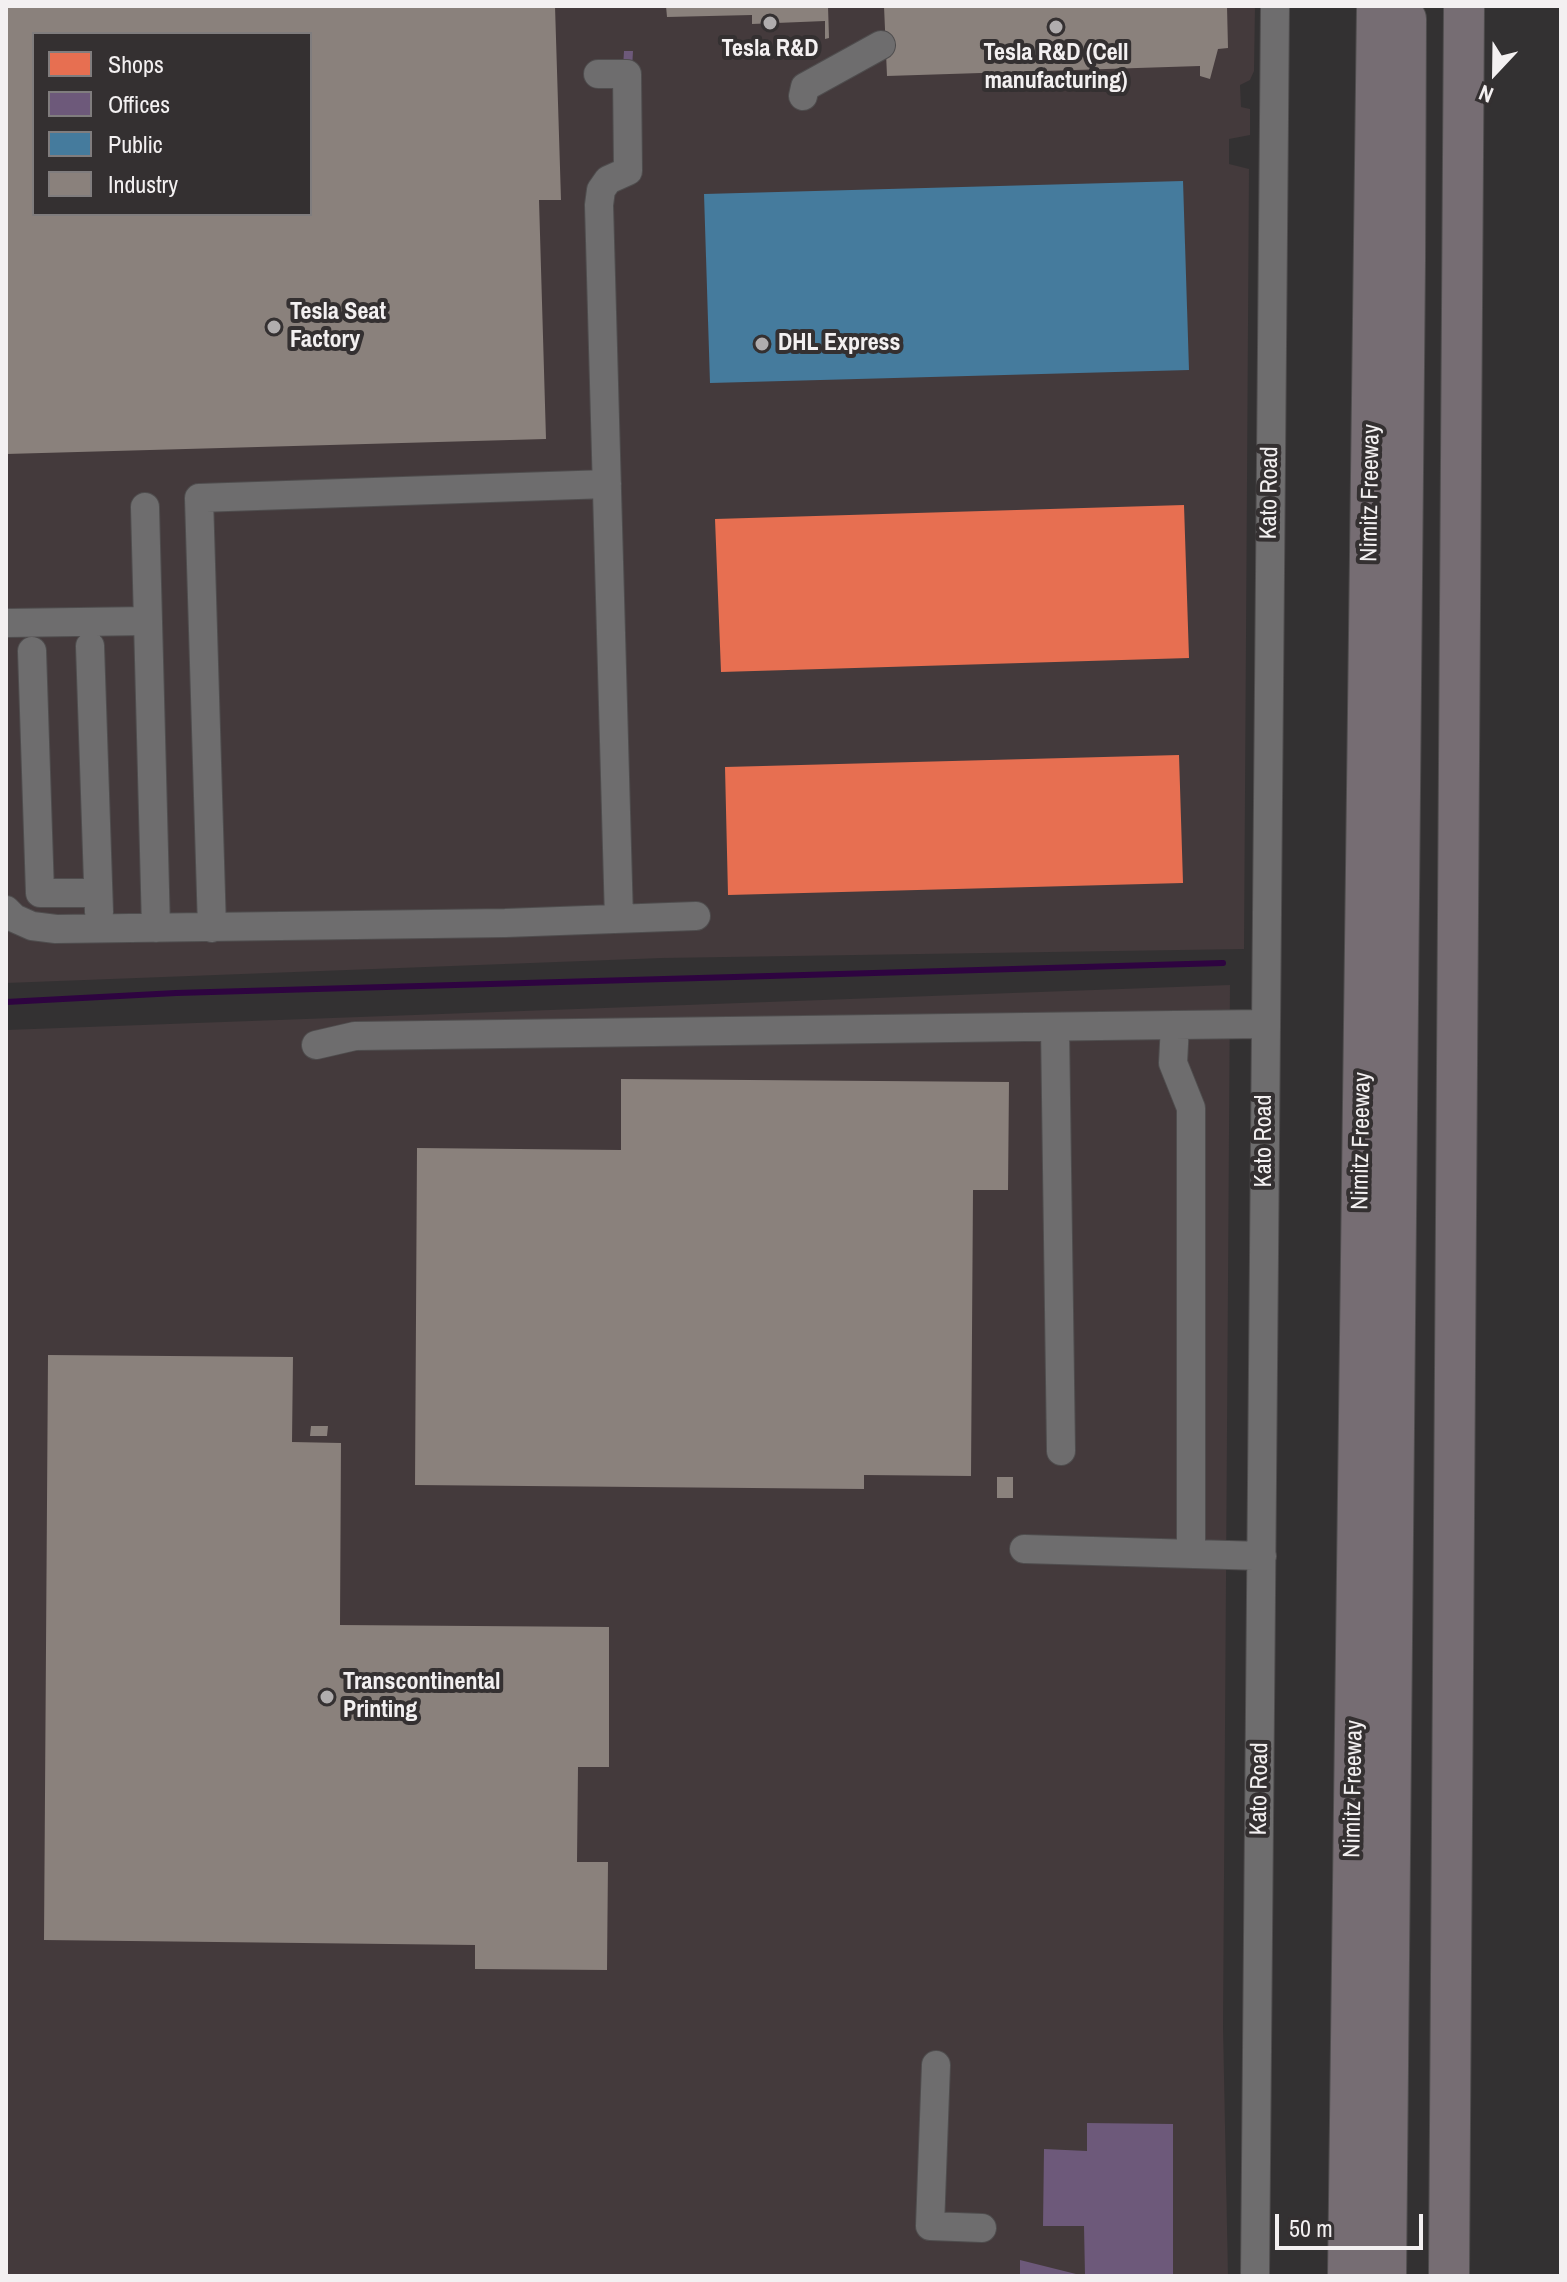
<!DOCTYPE html>
<style>
body{margin:0}
#map{position:relative;width:1567px;height:2282px;overflow:hidden;background:#333132;font-family:"Archivo Narrow",sans-serif}
canvas{display:block}
.frame{position:absolute;inset:0;border:8px solid #f3f0f1;pointer-events:none}
.legend{position:absolute;left:32px;top:32px;width:280px;height:184px;box-sizing:border-box;background:#343031;border:2px solid #807d7e;margin:0;padding:10px 14px;list-style:none;font-size:24px;color:#f3f0f1}
.legend li{display:flex;align-items:center;gap:16px;height:40px}
.legend b{width:40px;border:2px solid #807d7e}
.north{position:absolute;left:1455px;top:32px;width:80px;height:80px;-webkit-text-stroke:6px #343031;paint-order:stroke;rotate:202deg;font-size:22px;font-weight:700;line-height:32px;text-align:center;color:#f3f0f1}
.north::after{content:'';display:block;margin:auto;width:28px;height:36px;background:#f3f0f1;clip-path:polygon(50% 0,100% 100%,50% 72%,0 100%)}
.scale{position:absolute;left:1275px;top:2214px;width:148px;height:36px;box-sizing:border-box;border:4px solid #f3f0f1;border-top:0;padding-left:10px;font-size:24px;line-height:28px;white-space:nowrap;color:#f3f0f1;-webkit-text-stroke:6px #343031;paint-order:stroke}
</style>
<div id="map">
<canvas width="1567" height="2282"></canvas>
<div class="frame"></div>
<ul class="legend">
<li><b style="height:22px;background:#e76f51"></b>Shops</li>
<li><b style="height:22px;background:#6d597a"></b>Offices</li>
<li><b style="height:22px;background:#457b9d"></b>Public</li>
<li><b style="height:22px;background:#8a817c"></b>Industry</li>
</ul>
<div class="north">N</div>
<div class="scale">50 m</div>
</div>
<script>
const c = document.querySelector('canvas').getContext('2d');
c.lineJoin = 'round';
function paint(path, color) { c.fillStyle = color; c.fill(path, 'evenodd'); }
const toPath = rows => new Path2D(rows.map(r => 'M' + r).join(''));
function strokePath(path, color, width, dash) { c.strokeStyle = color; c.lineWidth = width; c.lineCap = dash ? 'butt' : 'round'; c.setLineDash(dash || []); c.stroke(path); }
function drawText(font, color, halo, rows, align = 'center') {
  c.font = font + ' "Archivo Narrow",sans-serif'; c.lineWidth = 8; c.setLineDash([]); c.textBaseline = 'middle'; c.strokeStyle = halo; c.fillStyle = color; for (const [text, x, y, turn = 0] of rows) {
    c.save(); c.translate(x, y); c.rotate((+turn || 0) * Math.PI / 180); c.textAlign = isNaN(turn) ? turn : align; if (halo) c.strokeText(text, 0, 0); c.fillText(text, 0, 0); c.restore();
  }
}
const built = toPath([
 [6,6,1255,6,1254,71,1250,80,1240,85,1241,107,1250,109,1250,135,1229,139,1229,164,1249,169,1244,949,662,958,6,983],
 [34,34,310,34,310,214,34,214],
 [1230,985,1223,2026,1228,2276,6,2276,6,1030]
]);
const shops = toPath([
 [1184,505,1189,658,721,672,715,519],
 [1179,755,1183,883,728,895,725,767]
]);
const offices = toPath([
 [624,51,633,51,632,69,623,68],
 [1087,2123,1173,2124,1173,2276,1085,2276,1084,2226,1043,2226,1044,2149,1087,2151],
 [1020,2260,1080,2275,1080,2276,1020,2276]
]);
const public = toPath([
 [1183,181,1189,370,710,383,704,194]
]);
const industry = toPath([
 [6,6,555,6,561,200,539,200,546,439,6,454],
 [34,34,310,34,310,214,34,214],
 [666,6,828,6,829,38,825,39,825,21,752,24,752,15,667,17],
 [884,6,1227,6,1228,48,1218,49,1210,79,1200,76,1200,66,887,76],
 [621,1079,1009,1082,1008,1190,973,1190,971,1476,864,1475,864,1489,415,1485,417,1148,621,1150],
 [48,1355,293,1357,292,1442,341,1443,340,1625,609,1627,609,1767,578,1767,577,1862,608,1862,607,1970,475,1969,475,1945,44,1940],
 [311,1426,328,1426,327,1436,310,1436],
 [997,1477,1013,1477,1013,1498,997,1498]
]);
const stream = toPath([
 [6,1002,176,993,1223,963]
]);
const minor = toPath([
 [598,74,627,74,628,171,608,180,601,190,599,205,619,919],
 [803,96,805,87,881,45],
 [145,507,156,928],
 [6,623,148,621],
 [90,646,99,912],
 [32,651,40,893,98,893],
 [6,910,14,918,32,926,56,929,505,923,696,916],
 [212,928,199,498,607,484],
 [1055,1027,1061,1451],
 [316,1045,355,1036,1175,1025],
 [1024,1549,1262,1556],
 [1191,1554,1191,1108,1173,1063,1175,1025,1265,1024],
 [936,2065,930,2226,982,2228],
 [1255,2276,1275,6]
]);
const highway = toPath([
 [1348,2276,1377,6],
 [1386,2276,1405,261,1406,19,1394,6],
 [1449,2276,1464,6]
]);
const markers = [
 [770,23,8,"#b0adae"],
 [1056,27,8,"#b0adae"],
 [274,327,8,"#b0adae"],
 [762,344,8,"#b0adae"],
 [327,1697,8,"#b0adae"]
];
const poiNames = [
 ["Tesla R&D",770,50,"center"],
 ["Tesla R&D (Cell",1056,54,"center"],
 ["manufacturing)",1056,82,"center"],
 ["Tesla Seat",290,313],
 ["Factory",290,341],
 ["DHL Express",778,344],
 ["Transcontinental",343,1683],
 ["Printing",343,1711]
];
const streetNames = [
 ["Kato Road",1270,493,-89],
 ["Nimitz Freeway",1371,493,-89],
 ["Kato Road",1265,1141,-90],
 ["Nimitz Freeway",1362,1141,-89],
 ["Kato Road",1260,1789,-89],
 ["Nimitz Freeway",1354,1789,-89]
];
paint(built, '#443a3c');
paint(shops, '#e76f51');
paint(offices, '#6d597a');
paint(public, '#457b9d');
paint(industry, '#8a817c');
strokePath(stream, '#2e0440', 6);
strokePath(minor, '#4f4d4e', 30);
strokePath(highway, '#4f4d4e', 42);
strokePath(minor, '#6e6d6e', 28);
strokePath(highway, '#766d73', 40);
for (const [x, y, r, color] of markers) { const dot = new Path2D(); dot.arc(x, y, r, 0, 2 * Math.PI); c.fillStyle = color; c.fill(dot); strokePath(dot, '#343031', 3); }
drawText('bold 24px', '#f3f0f1', '#343031', poiNames, 'left');
drawText('24px', '#f3f0f1', '#343031', streetNames);
</script>
